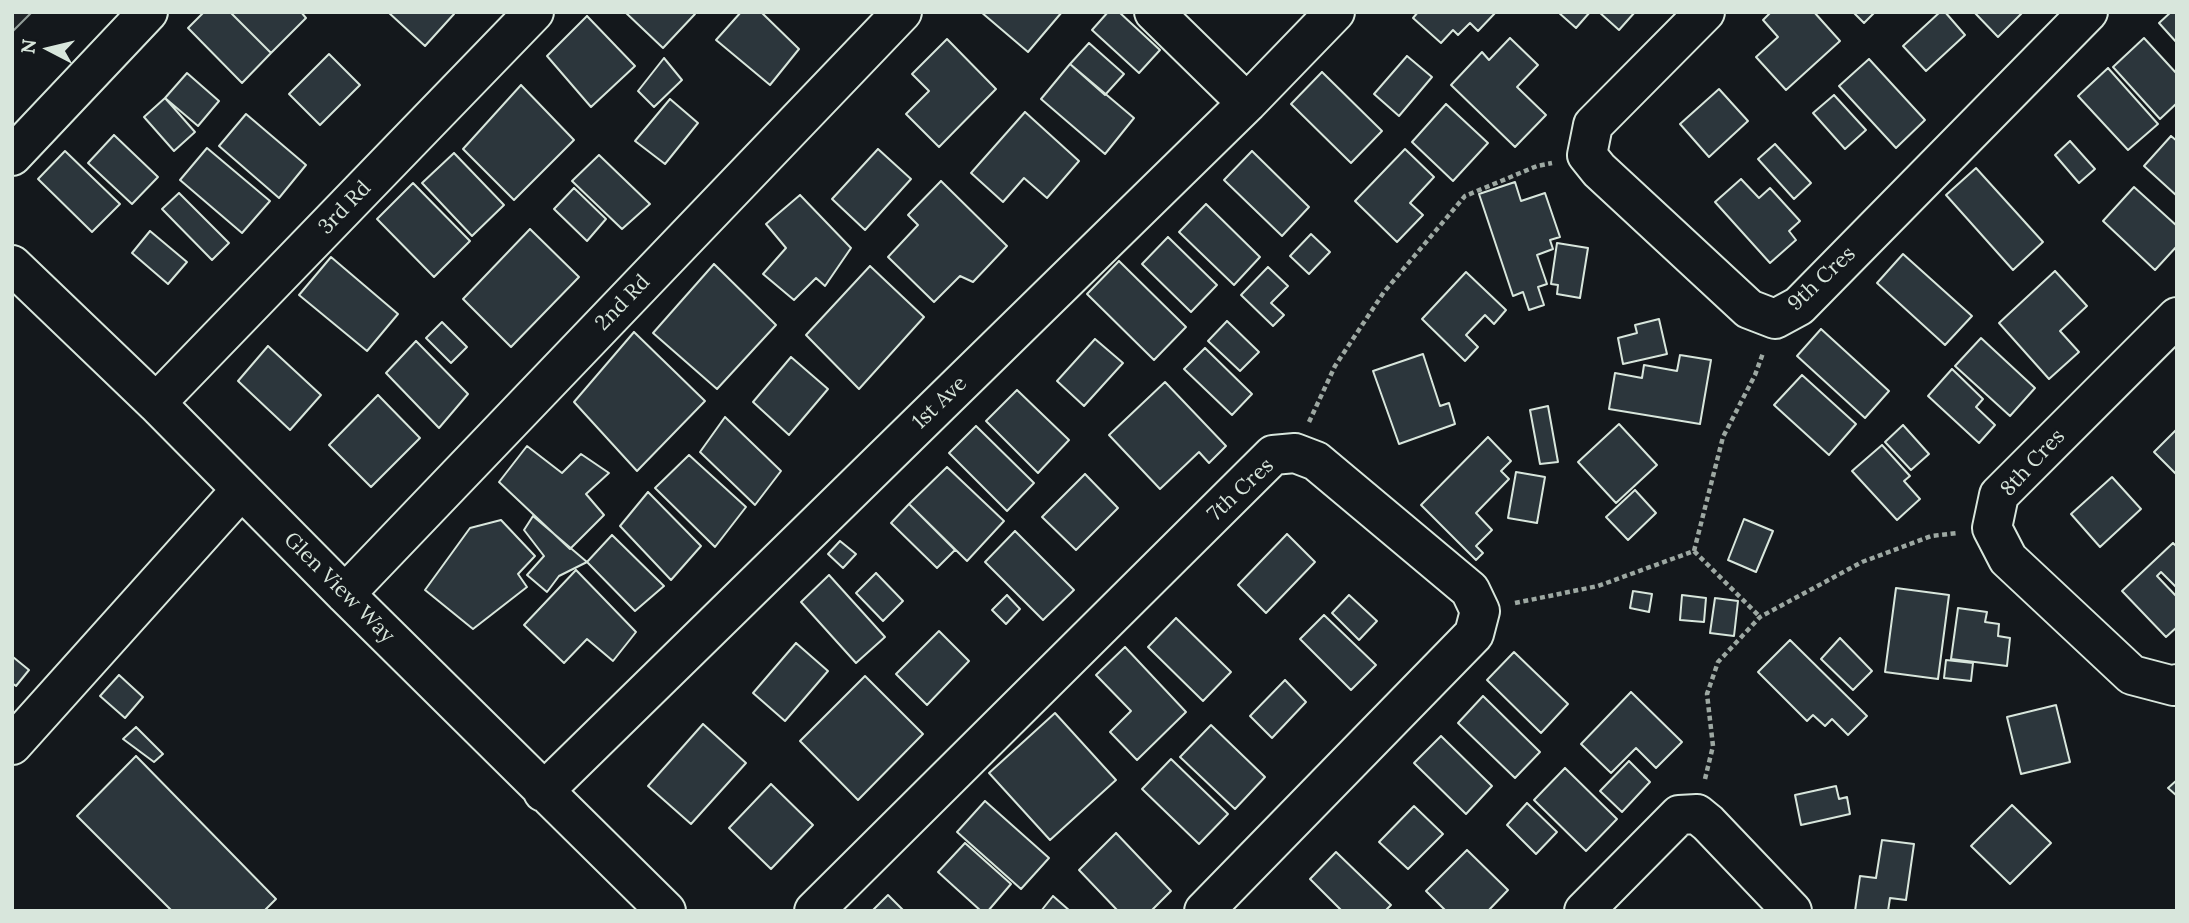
<!DOCTYPE html>
<style>
body{margin:0}
#map{position:relative;width:2189px;height:923px;overflow:hidden;background:#14181c;font-family:Lora,serif}
canvas{display:block}
.frame{position:absolute;inset:0;border:14px solid #d8e6dc;pointer-events:none}
.north{position:absolute;left:14px;top:14px;width:70px;height:70px;-webkit-text-stroke:5px #14181c;paint-order:stroke;rotate:277deg;font-size:19px;font-weight:700;line-height:28px;text-align:center;color:#d8e6dc}
.north::after{content:'';display:block;margin:auto;width:24px;height:32px;background:#d8e6dc;clip-path:polygon(50% 0,100% 100%,50% 72%,0 100%)}
</style>
<div id="map">
<canvas width="2189" height="923"></canvas>
<div class="frame"></div>
<div class="north">N</div>
</div>
<script>
const c = document.querySelector('canvas').getContext('2d');
c.lineJoin = 'round';
function paint(path, color) { c.fillStyle = color; c.fill(path, 'evenodd'); }
const toPath = rows => new Path2D(rows.map(r => 'M' + r).join(''));
function strokePath(path, color, width, dash) { c.strokeStyle = color; c.lineWidth = width; c.lineCap = dash ? 'butt' : 'round'; c.setLineDash(dash || []); c.stroke(path); }
function drawText(font, color, halo, rows, align = 'center') {
  c.font = font + ' Lora,serif'; c.lineWidth = 5; c.setLineDash([]); c.textBaseline = 'middle'; c.strokeStyle = halo; c.fillStyle = color; for (const [text, x, y, turn = 0] of rows) {
    c.save(); c.translate(x, y); c.rotate((+turn || 0) * Math.PI / 180); c.textAlign = isNaN(turn) ? turn : align; if (halo) c.strokeText(text, 0, 0); c.fillText(text, 0, 0); c.restore();
  }
}
const green = toPath([
 [12,12,32,12,12,32,12,12]
]);
const building = toPath([
 [204,12,230,12,271,53,242,83,188,28,204,12],
 [230,12,301,12,306,18,271,53,230,12],
 [388,12,452,12,454,14,425,46,388,12],
 [625,12,694,12,695,14,663,48,625,12],
 [741,12,761,12,799,49,770,85,716,40,741,12],
 [981,12,1062,12,1028,52,981,12],
 [1108,12,1119,12,1160,50,1139,73,1092,30,1108,12],
 [1418,12,1496,12,1478,31,1470,23,1458,35,1453,30,1441,43,1413,18,1418,12],
 [1558,12,1590,12,1576,28,1558,12],
 [1599,12,1635,12,1619,30,1599,12],
 [1771,12,1814,12,1840,41,1786,90,1756,57,1778,37,1763,20,1771,12],
 [1853,12,1875,12,1864,23,1853,12],
 [1940,12,1945,12,1965,35,1926,71,1903,46,1940,12],
 [1974,12,2023,12,1998,37,1974,12],
 [2171,12,2177,12,2177,43,2159,23,2171,12],
 [587,16,635,66,591,107,547,56,587,16],
 [1510,38,1538,65,1517,87,1546,115,1515,147,1451,85,1482,52,1489,60,1510,38],
 [2144,38,2177,74,2177,103,2160,119,2113,67,2144,38],
 [947,39,996,89,939,147,906,114,929,91,912,74,947,39],
 [1089,43,1124,74,1105,95,1070,64,1089,43],
 [329,54,360,85,320,125,289,94,329,54],
 [1407,56,1432,77,1399,116,1374,94,1407,56],
 [664,58,682,80,654,107,638,91,664,58],
 [1869,59,1925,120,1896,148,1839,86,1869,59],
 [1070,64,1134,118,1105,154,1041,99,1070,64],
 [2108,68,2158,124,2128,150,2078,96,2108,68],
 [1322,72,1382,131,1351,163,1291,104,1322,72],
 [187,73,219,101,198,126,165,98,187,73],
 [521,85,574,140,514,200,463,149,521,85],
 [1719,89,1748,121,1709,157,1680,124,1719,89],
 [1834,95,1866,130,1845,149,1813,113,1834,95],
 [165,98,195,132,174,151,144,117,165,98],
 [670,99,698,123,665,164,635,141,670,99],
 [1446,104,1488,143,1453,181,1412,142,1446,104],
 [1025,112,1079,161,1047,198,1024,178,1003,202,971,173,1025,112],
 [246,114,306,165,279,198,219,146,246,114],
 [114,135,158,177,132,204,88,163,114,135],
 [2171,136,2177,141,2177,196,2144,166,2171,136],
 [2070,141,2095,169,2079,183,2055,155,2070,141],
 [1775,144,1811,183,1794,199,1758,159,1775,144],
 [207,148,270,201,242,233,180,180,207,148],
 [878,149,911,179,865,230,832,199,878,149],
 [1405,149,1434,177,1410,203,1423,215,1397,242,1355,201,1405,149],
 [65,151,120,204,92,232,38,179,65,151],
 [1252,151,1309,207,1282,236,1224,180,1252,151],
 [454,153,504,205,472,236,422,183,454,153],
 [599,155,650,204,622,229,572,181,599,155],
 [1976,168,2043,242,2013,270,1946,195,1976,168],
 [1741,179,1759,198,1770,188,1800,221,1789,231,1796,240,1770,263,1715,202,1741,179],
 [941,181,1007,246,973,282,960,276,934,302,888,257,918,225,908,215,941,181],
 [1515,182,1521,201,1545,193,1560,237,1550,240,1553,249,1537,255,1547,284,1538,287,1544,305,1529,310,1523,292,1513,296,1479,194,1515,182],
 [413,183,470,241,434,277,377,219,413,183],
 [2134,187,2177,226,2177,246,2155,270,2103,221,2134,187],
 [574,188,606,219,587,241,554,209,574,188],
 [179,193,229,243,212,260,162,209,179,193],
 [800,195,851,248,825,286,816,278,794,300,763,274,786,248,766,224,800,195],
 [1206,204,1260,257,1234,285,1179,232,1206,204],
 [530,229,579,277,511,347,463,299,530,229],
 [150,231,187,262,168,284,132,253,150,231],
 [1311,234,1330,252,1309,274,1290,256,1311,234],
 [1168,237,1217,285,1191,312,1142,264,1168,237],
 [1557,243,1588,248,1580,298,1557,294,1558,285,1551,284,1557,243],
 [1903,254,1972,316,1945,345,1877,283,1903,254],
 [331,257,398,314,367,351,299,295,331,257],
 [1119,261,1186,327,1154,360,1087,294,1119,261],
 [714,264,776,325,717,389,653,333,714,264],
 [870,266,924,317,859,389,806,335,870,266],
 [1268,267,1288,286,1271,303,1284,315,1273,326,1241,295,1268,267],
 [2055,271,2087,306,2060,331,2079,352,2049,379,1999,323,2055,271],
 [1466,272,1506,310,1494,324,1485,315,1466,335,1478,347,1465,361,1422,319,1466,272],
 [1659,319,1667,354,1623,364,1618,338,1637,333,1635,325,1659,319],
 [1227,321,1259,352,1240,371,1208,341,1227,321],
 [442,322,467,347,451,363,426,338,442,322],
 [1821,329,1889,391,1865,418,1797,356,1821,329],
 [634,332,705,401,637,471,574,402,634,332],
 [1981,338,2035,388,2010,416,1955,366,1981,338],
 [1095,339,1123,363,1084,406,1057,381,1095,339],
 [416,341,468,394,439,428,386,373,416,341],
 [268,346,321,395,290,430,238,381,268,346],
 [1205,348,1252,394,1232,415,1184,369,1205,348],
 [1423,354,1440,406,1449,403,1455,424,1399,444,1373,371,1423,354],
 [1680,355,1711,360,1700,424,1609,409,1615,373,1642,378,1644,365,1677,371,1680,355],
 [791,357,828,389,789,435,753,402,791,357],
 [1952,369,1983,399,1976,407,1995,425,1979,443,1928,396,1952,369],
 [1802,375,1856,424,1829,455,1774,405,1802,375],
 [1165,382,1226,446,1209,463,1199,452,1160,489,1109,435,1165,382],
 [1017,390,1069,440,1038,473,986,421,1017,390],
 [378,395,420,438,371,487,329,445,378,395],
 [1548,406,1558,462,1540,464,1530,410,1548,406],
 [725,417,781,471,755,505,700,452,725,417],
 [1619,424,1657,465,1616,503,1578,462,1619,424],
 [1903,425,1929,454,1911,470,1885,442,1903,425],
 [976,426,1034,483,1007,511,949,453,976,426],
 [2177,429,2177,475,2154,452,2177,429],
 [1488,437,1511,461,1501,471,1509,479,1476,513,1492,530,1476,546,1483,553,1476,560,1421,505,1488,437],
 [1882,445,1910,476,1904,481,1920,499,1897,520,1852,471,1882,445],
 [527,446,562,473,581,454,609,473,586,494,604,515,570,549,499,482,527,446],
 [689,455,746,507,715,547,655,488,689,455],
 [947,467,1004,521,967,561,909,504,947,467],
 [1516,472,1545,477,1537,523,1508,518,1516,472],
 [1085,474,1118,508,1076,550,1042,517,1085,474],
 [2112,477,2141,509,2100,547,2071,514,2112,477],
 [1635,490,1656,513,1628,540,1606,517,1635,490],
 [648,492,701,546,671,580,620,526,648,492],
 [909,504,955,550,937,568,891,523,909,504],
 [533,516,587,562,559,576,547,592,527,575,544,556,524,530,533,516],
 [1744,519,1773,531,1756,572,1728,560,1744,519],
 [501,520,535,556,518,574,527,587,473,629,425,590,470,528,501,520],
 [1015,531,1074,590,1043,620,985,562,1015,531],
 [1287,534,1315,562,1266,613,1238,585,1287,534],
 [612,535,664,586,635,611,587,562,612,535],
 [840,541,856,554,843,568,828,554,840,541],
 [2173,543,2177,547,2177,588,2161,572,2157,576,2177,597,2177,627,2166,637,2122,591,2173,543],
 [576,570,636,632,613,661,587,639,564,663,524,625,576,570],
 [876,573,903,601,883,621,856,593,876,573],
 [829,575,885,637,856,663,801,602,829,575],
 [1896,588,1949,595,1938,679,1885,672,1896,588],
 [1633,591,1652,594,1649,612,1630,608,1633,591],
 [1007,595,1020,609,1006,624,992,610,1007,595],
 [1349,595,1377,621,1359,640,1332,613,1349,595],
 [1682,595,1706,598,1704,622,1680,620,1682,595],
 [1715,598,1738,601,1734,636,1710,633,1715,598],
 [1958,608,1987,612,1985,622,1999,624,1998,636,2010,638,2007,666,1951,659,1958,608],
 [1324,615,1376,665,1351,690,1300,639,1324,615],
 [1176,618,1231,672,1203,701,1148,647,1176,618],
 [939,631,969,661,927,705,896,674,939,631],
 [1840,638,1872,671,1853,690,1821,659,1840,638],
 [1790,640,1867,716,1848,735,1832,719,1825,726,1813,715,1807,721,1758,672,1790,640],
 [796,643,828,671,785,721,753,693,796,643],
 [1125,647,1186,712,1137,760,1110,732,1131,711,1096,675,1125,647],
 [1514,652,1568,704,1541,733,1487,680,1514,652],
 [13,657,29,670,16,686,12,683,13,657],
 [1946,660,1973,663,1971,681,1944,678,1946,660],
 [119,675,143,697,125,718,100,696,119,675],
 [865,676,923,734,858,800,800,741,865,676],
 [1285,680,1306,702,1272,738,1250,716,1285,680],
 [1631,692,1682,742,1656,768,1636,748,1611,773,1581,744,1631,692],
 [1483,696,1540,752,1515,778,1458,723,1483,696],
 [2056,705,2070,762,2021,774,2007,717,2056,705],
 [1055,713,1116,780,1050,840,989,773,1055,713],
 [703,724,746,763,691,824,648,786,703,724],
 [1211,725,1265,777,1235,809,1180,757,1211,725],
 [136,727,163,754,154,762,123,739,136,727],
 [1441,736,1492,786,1466,814,1414,763,1441,736],
 [136,756,276,899,264,911,172,911,77,816,136,756],
 [1171,759,1228,814,1199,844,1142,789,1171,759],
 [1629,761,1650,782,1622,812,1600,791,1629,761],
 [1565,768,1617,819,1586,851,1534,800,1565,768],
 [2177,780,2177,796,2168,788,2177,780],
 [771,784,813,825,771,869,729,828,771,784],
 [1836,786,1839,799,1847,797,1850,814,1801,825,1795,795,1836,786],
 [985,801,1049,858,1021,889,957,832,985,801],
 [1527,803,1557,832,1536,854,1507,825,1527,803],
 [2012,805,2051,843,2010,884,1971,846,2012,805],
 [1414,806,1443,834,1408,869,1379,842,1414,806],
 [1116,833,1171,891,1151,911,1118,911,1079,870,1116,833],
 [1882,840,1914,844,1906,900,1890,898,1888,911,1855,911,1860,876,1876,878,1882,840],
 [965,843,1011,884,988,911,981,911,938,872,965,843],
 [1467,850,1508,890,1488,911,1446,911,1426,891,1467,850],
 [1336,852,1391,905,1385,911,1342,911,1310,879,1336,852],
 [888,895,904,911,872,911,888,895],
 [1053,896,1070,911,1041,911,1053,896]
]);
const path = toPath([
 [1309,422,1335,366,1384,292,1465,196,1537,166,1552,163],
 [1694,551,1723,437,1755,375,1763,353],
 [1515,603,1598,586,1694,551,1760,617],
 [1705,779,1713,746,1707,694,1718,662,1760,617,1862,562,1931,536,1957,533]
]);
const minor = toPath([
 [1154,12,1247,103],
 [1705,12,1593,125,1587,155,1599,170,1749,309,1775,319,1799,306,2088,12],
 [12,156,148,12],
 [12,265,156,403,345,594,666,911],
 [2177,317,1999,495,1992,528,2008,559,2132,675,2174,686,2177,684],
 [156,403,534,12],
 [345,594,902,12],
 [12,745,241,490],
 [543,792,1247,103,1335,12],
 [814,911,1273,455,1295,453,1316,461,1470,590,1480,611,1474,634,1204,911],
 [1584,911,1679,815,1697,814,1708,823,1792,911]
]);
const streetNames = [
 ["3rd Rd",345,208,-46],
 ["9th Cres",1822,279,-43],
 ["2nd Rd",623,303,-46],
 ["1st Ave",940,403,-44],
 ["8th Cres",2033,463,-47],
 ["7th Cres",1241,490,-43],
 ["Glen View Way",339,588,45]
];
paint(green, '#202428');
strokePath(green, '#939e99', 2);
paint(building, '#2c363c');
strokePath(building, '#d8e6dc', 2);
strokePath(minor, '#d8e6dc', 42);
strokePath(path, '#9da8a2', 4.5, [5, 3.5]);
strokePath(minor, '#14181c', 38);
drawText('21px', '#d8e6dc', '#14181c', streetNames);
</script>
